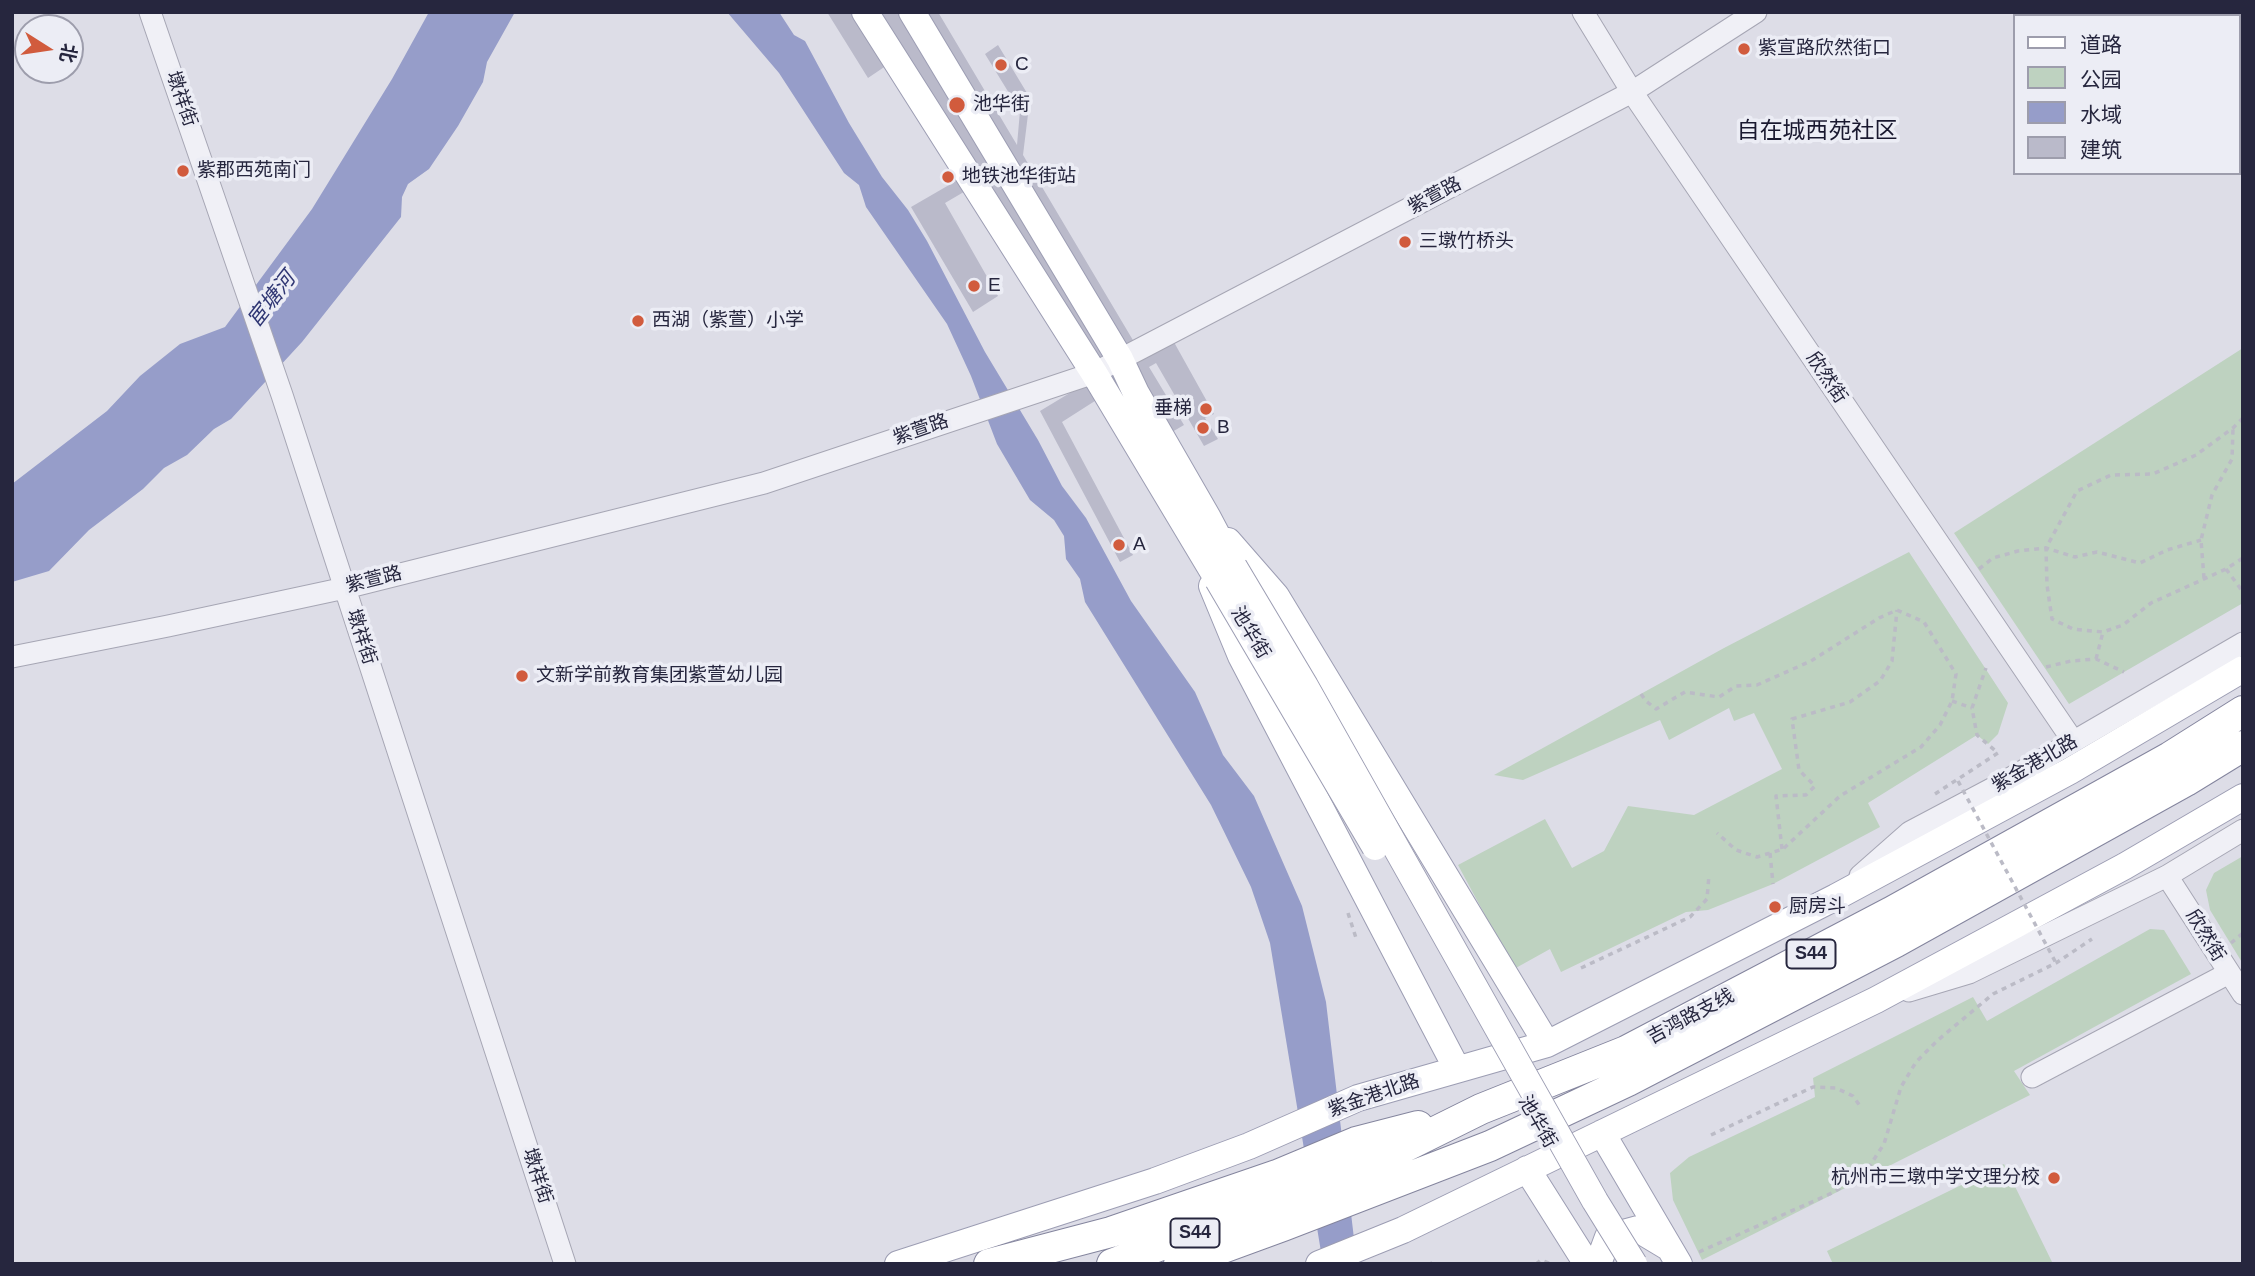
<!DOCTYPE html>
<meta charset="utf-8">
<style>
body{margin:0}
#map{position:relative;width:2255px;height:1276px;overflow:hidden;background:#dddde7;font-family:Arial,"Noto Sans SC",sans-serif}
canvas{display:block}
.frame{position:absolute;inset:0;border:14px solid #26263e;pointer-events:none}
.legend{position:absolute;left:2013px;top:14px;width:228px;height:161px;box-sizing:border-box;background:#ecedf5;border:2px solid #9d9dac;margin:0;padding:9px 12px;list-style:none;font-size:21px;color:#26263e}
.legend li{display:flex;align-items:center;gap:14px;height:35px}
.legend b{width:35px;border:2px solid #9d9dac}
.north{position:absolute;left:14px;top:14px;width:70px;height:70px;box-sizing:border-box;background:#ecedf5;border:2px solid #9d9dac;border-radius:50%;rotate:102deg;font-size:19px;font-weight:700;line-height:28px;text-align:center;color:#26263e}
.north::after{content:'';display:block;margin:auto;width:24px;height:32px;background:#d15b3d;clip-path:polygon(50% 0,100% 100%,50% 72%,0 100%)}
</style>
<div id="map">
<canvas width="2255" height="1276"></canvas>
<div class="frame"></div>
<ul class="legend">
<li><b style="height:9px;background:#fff"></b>道路</li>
<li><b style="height:19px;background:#bed2c0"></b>公园</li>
<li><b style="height:19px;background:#969dc9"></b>水域</li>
<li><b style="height:19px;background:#babaca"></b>建筑</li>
</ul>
<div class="north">北</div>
</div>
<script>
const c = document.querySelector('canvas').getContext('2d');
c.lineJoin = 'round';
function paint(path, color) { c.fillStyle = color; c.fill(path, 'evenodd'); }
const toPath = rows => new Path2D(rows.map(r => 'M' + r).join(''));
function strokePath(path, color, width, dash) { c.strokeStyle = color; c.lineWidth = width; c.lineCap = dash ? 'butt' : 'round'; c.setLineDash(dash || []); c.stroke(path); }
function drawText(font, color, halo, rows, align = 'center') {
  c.font = font + ' Arial,"Noto Sans SC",sans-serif'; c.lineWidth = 7; c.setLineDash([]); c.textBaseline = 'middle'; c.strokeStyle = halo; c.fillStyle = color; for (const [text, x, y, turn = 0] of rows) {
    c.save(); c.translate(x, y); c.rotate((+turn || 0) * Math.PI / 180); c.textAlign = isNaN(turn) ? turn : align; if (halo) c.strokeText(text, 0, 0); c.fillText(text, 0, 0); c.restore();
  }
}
const green = toPath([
 [2243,348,2243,603,2069,704,1954,533],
 [1909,552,2008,703,1998,734,1988,744,1977,735,1868,803,1880,827,1773,884,1708,910,1686,912,1561,972,1550,949,1514,969,1458,865,1545,819,1572,868,1604,851,1628,806,1694,815,1782,769,1754,713,1734,721,1729,708,1669,740,1660,720,1523,780,1494,775,1724,648],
 [2243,856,2243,964,2210,910,2206,890,2214,873],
 [2150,929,2164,930,2191,974,2014,1071,2030,1095,1702,1260,1673,1200,1670,1173,1689,1157,1815,1097,1813,1078,1973,997,1987,1021],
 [2004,1164,2053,1264,1833,1264,1827,1251]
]);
const water = toPath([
 [429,12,515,12,487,62,483,82,458,126,429,169,408,184,402,197,401,217,302,342,231,419,214,429,187,455,164,468,143,489,89,530,49,571,12,582,12,484,107,411,140,376,180,344,225,327,312,209,392,79],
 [727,12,779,12,794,35,805,41,849,123,882,177,908,210,927,241,985,352,1038,440,1062,486,1086,518,1131,601,1195,692,1223,755,1254,796,1302,906,1326,1002,1357,1264,1323,1264,1270,943,1251,887,1211,805,1085,602,1080,579,1066,559,1064,536,1054,520,1030,500,997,444,971,376,947,324,866,207,859,185,844,173,779,73]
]);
const building = toPath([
 [827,12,938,12,1017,145,1020,111,985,54,998,45,1030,98,1023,155,1140,352,1170,335,1214,414,1205,418,1218,439,1204,446,1156,363,1149,367,1184,425,1131,456,1098,399,1062,422,1133,555,1120,562,1040,411,1088,382,974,186,945,203,998,296,973,312,911,207,968,174,899,57,868,78]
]);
const path = toPath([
 [2243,418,2233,428,2196,455,2153,474,2111,475,2077,491,2046,548,2047,585,2052,619,2073,629,2103,632,2123,625,2151,603,2226,569,2243,558],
 [1979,569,1993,558,2018,551,2046,548,2075,557,2097,552,2140,563,2167,550,2201,540],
 [2226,569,2243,592],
 [2204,578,2201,540,2212,495,2232,459,2233,428],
 [2096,659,2103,632],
 [2046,667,2071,661,2096,659,2124,672],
 [1641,694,1646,701,1656,709,1685,692,1719,697,1736,686,1757,685,1811,661,1879,618,1897,610,1924,622,1956,674,1952,701,1940,725,1921,747,1840,796,1783,849,1757,857,1736,850,1717,833],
 [1952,701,1972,708],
 [1935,794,1998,753,1977,735,1972,708,1986,668],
 [1782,849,1776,796,1806,795,1815,786,1799,770,1792,719,1850,702,1880,681,1892,661,1897,610],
 [1770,853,1773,884],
 [1348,913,1356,938],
 [2231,943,2243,933],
 [1581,968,1690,917,1707,899,1709,875],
 [1711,1135,1813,1087,1836,1088,1853,1096,1860,1106],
 [1699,1252,1832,1193,1865,1173,1884,1144,1901,1087,1916,1062,1938,1040,1993,994,2056,963,2092,939],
 [1430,1262,1431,1264],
 [1536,1264,1541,1260,1551,1264]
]);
const minor = toPath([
 [150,12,282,395,565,1264],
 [1583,12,1632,92,2073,741],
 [2239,16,2243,21],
 [12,657,168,626,345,588,764,483,1094,373,1632,92,1756,12],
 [1860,876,1910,832,1997,786,2243,643],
 [2167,876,2243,994],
 [1909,991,1969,973,2167,876,2243,830],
 [2032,1077,2229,973]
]);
const major = toPath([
 [865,12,1094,373,1218,580],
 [912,12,1120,359,1136,393,1208,518,1234,567],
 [1228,541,1276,596,1547,1044],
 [1212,586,1241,656,1457,1069],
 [1602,1133,1679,1264],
 [1527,1169,1587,1264],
 [898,1264,1155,1181,1249,1146,1358,1098,1547,1044,1836,897,2070,771,2243,669],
 [1319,1264,1403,1230,1876,1000,2125,866,2243,797],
 [1598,1264,1608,1237,1638,1229,1668,1247]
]);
const highway = toPath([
 [989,1264,1111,1232,1277,1175,1356,1142,1418,1126],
 [1112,1264,1364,1167,1481,1109,1626,1051,1891,912,2170,757,2243,711],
 [1179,1264,1283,1226,1490,1146,1628,1081,1896,942,2186,781,2243,746]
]);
const pathBridge = toPath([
 [1958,781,2056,963]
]);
const majorBridge = toPath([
 [1234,567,1305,686,1595,1201,1634,1264],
 [1218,580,1375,847]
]);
const markers = [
 [1744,49,7,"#d15b3d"],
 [1001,65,7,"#d15b3d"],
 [957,105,9,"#d15b3d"],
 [183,171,7,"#d15b3d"],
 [948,177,7,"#d15b3d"],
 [1405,242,7,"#d15b3d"],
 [974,286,7,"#d15b3d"],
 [638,321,7,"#d15b3d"],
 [1206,409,7,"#d15b3d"],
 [1203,428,7,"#d15b3d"],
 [1119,545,7,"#d15b3d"],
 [522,676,7,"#d15b3d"],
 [1775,907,7,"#d15b3d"],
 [2054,1178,7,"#d15b3d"]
];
const shields = [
 [1811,954,49],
 [1195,1233,49]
];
const shieldNames = [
 ["S44",1811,954],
 ["S44",1195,1233]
];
const poiNames = [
 ["紫宣路欣然街口",1758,49],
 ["C",1015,65],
 ["池华街",973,105],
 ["紫郡西苑南门",197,171],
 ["地铁池华街站",962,177],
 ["三墩竹桥头",1419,242],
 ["E",988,286],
 ["西湖（紫萱）小学",652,321],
 ["垂梯",1192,409,"right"],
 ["B",1217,428],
 ["A",1133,545],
 ["文新学前教育集团紫萱幼儿园",536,676],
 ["厨房斗",1789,907],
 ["杭州市三墩中学文理分校",2040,1178,"right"]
];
const streetNames = [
 ["墩祥街",181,99,71],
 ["紫萱路",1435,196,-28],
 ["欣然街",1826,378,56],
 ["紫萱路",921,430,-19],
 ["紫萱路",374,580,-14],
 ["池华街",1250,633,59],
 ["墩祥街",361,637,72],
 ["紫金港北路",2035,764,-30],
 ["欣然街",2205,936,58],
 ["吉鸿路支线",1691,1017,-28],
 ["紫金港北路",1374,1096,-19],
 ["池华街",1537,1122,60],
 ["墩祥街",537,1176,72]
];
const waterNames = [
 ["宦塘河",272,300,-52]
];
const quarterNames = [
 ["自在城西苑社区",1817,132]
];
paint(green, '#bed2c0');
paint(water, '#969dc9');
paint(building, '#babaca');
strokePath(minor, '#a6a6b4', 23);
strokePath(major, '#9c9db3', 28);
strokePath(highway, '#84859e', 32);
strokePath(path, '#bbbbc6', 3.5, [5, 5]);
strokePath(minor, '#f0f0f6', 21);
strokePath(major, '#fff', 26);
strokePath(highway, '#fff', 30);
strokePath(majorBridge, '#9c9db3', 28, []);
strokePath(pathBridge, '#bbbbc6', 3.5, [5, 5]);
strokePath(majorBridge, '#fff', 26);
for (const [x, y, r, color] of markers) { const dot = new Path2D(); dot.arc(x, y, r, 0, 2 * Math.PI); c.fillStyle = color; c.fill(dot); strokePath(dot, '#ecedf5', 2.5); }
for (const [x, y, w] of shields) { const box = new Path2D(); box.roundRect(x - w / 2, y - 14.5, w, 29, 5); c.fillStyle = '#ecedf5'; c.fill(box); strokePath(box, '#26263e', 2); }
drawText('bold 18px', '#26263e', null, shieldNames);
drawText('19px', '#26263e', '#ecedf5', poiNames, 'left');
drawText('19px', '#26263e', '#ecedf5', streetNames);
drawText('italic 21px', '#2f3673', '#ecedf5', waterNames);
drawText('23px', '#19182f', '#ecedf5', quarterNames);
</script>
